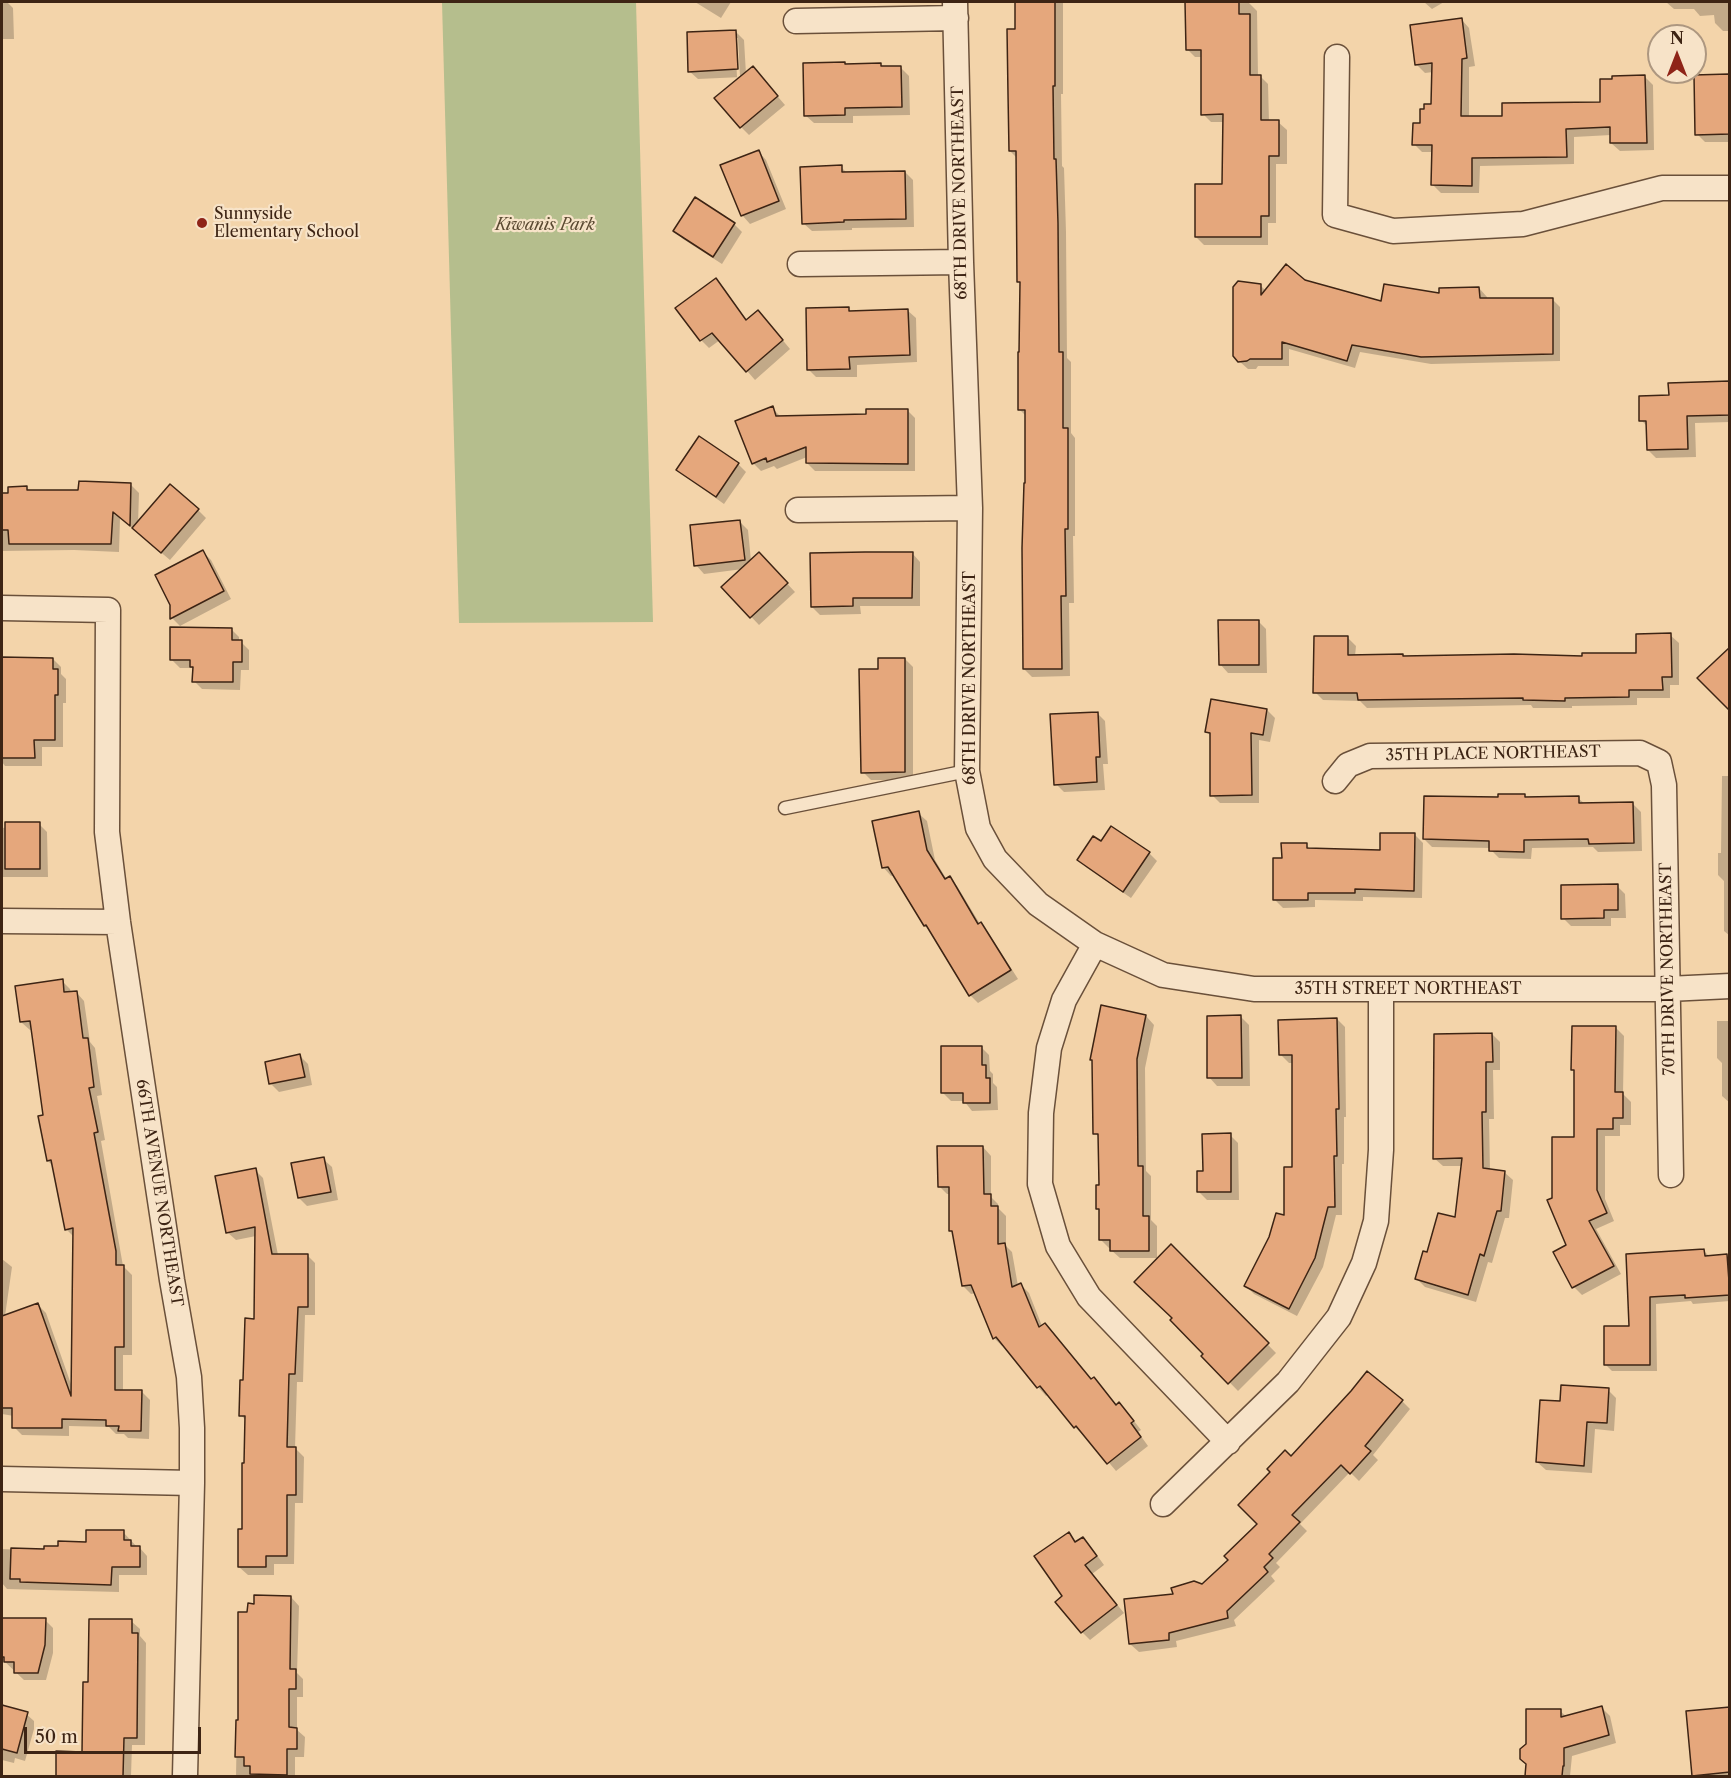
<!DOCTYPE html>
<style>
body{margin:0}
#map{position:relative;width:1731px;height:1778px;overflow:hidden;background:#f3d4aa;font-family:"Libre Caslon Text",serif}
canvas{display:block}
.frame{position:absolute;inset:0;border:3px solid #3d2414;pointer-events:none}
.north{position:absolute;left:1647px;top:24px;width:60px;height:60px;box-sizing:border-box;background:#f7e3c8;border:2px solid #ad9780;border-radius:50%;rotate:0deg;font-size:16px;font-weight:700;line-height:24px;text-align:center;color:#3d2414}
.north::after{content:'';display:block;margin:auto;width:21px;height:27px;background:#8f2418;clip-path:polygon(50% 0,100% 100%,50% 72%,0 100%)}
.scale{position:absolute;left:24px;top:1727px;width:177px;height:27px;box-sizing:border-box;border:3px solid #3d2414;border-top:0;padding-left:8px;font-size:18px;line-height:21px;white-space:nowrap;color:#3d2414;-webkit-text-stroke:4px #f7e3c8;paint-order:stroke}
</style>
<div id="map">
<canvas width="1731" height="1778"></canvas>
<div class="frame"></div>
<div class="north">N</div>
<div class="scale">50 m</div>
</div>
<script>
const c = document.querySelector('canvas').getContext('2d');
c.lineJoin = 'round';
function paint(path, color) { c.fillStyle = color; c.fill(path, 'evenodd'); }
const toPath = rows => new Path2D(rows.map(r => 'M' + r).join(''));
function strokePath(path, color, width, dash) { c.strokeStyle = color; c.lineWidth = width; c.lineCap = dash ? 'butt' : 'round'; c.setLineDash(dash || []); c.stroke(path); }
function drawText(font, color, halo, rows, align = 'center') {
  c.font = font + ' "Libre Caslon Text",serif'; c.lineWidth = 4.5; c.setLineDash([]); c.textBaseline = 'middle'; c.strokeStyle = halo; c.fillStyle = color; for (const [text, x, y, turn = 0] of rows) {
    c.save(); c.translate(x, y); c.rotate((+turn || 0) * Math.PI / 180); c.textAlign = isNaN(turn) ? turn : align; if (halo) c.strokeText(text, 0, 0); c.fillText(text, 0, 0); c.restore();
  }
}
const green = toPath([
 [442,2,636,2,653,622,459,623]
]);
const shadow = toPath([
 [2,2,7,2,13,8,14,39,2,39],
 [695,2,731,2,721,18],
 [1016,2,1063,2,1063,94,1061,94,1062,166,1064,168,1066,232,1067,358,1071,362,1071,433,1075,438,1075,536,1073,536,1074,603,1069,603,1070,676,1032,677,1024,669,1026,416,1020,410,1022,285,1018,281,1017,158,1010,151,1016,31],
 [1424,2,1444,2,1432,9],
 [1666,2,1730,2,1730,31,1723,31,1715,23,1714,15,1700,16,1694,9,1674,9],
 [1249,3,1257,11,1258,76,1260,76,1268,84,1269,122,1278,122,1287,130,1287,164,1276,164,1276,223,1268,223,1268,245,1204,245,1196,237,1224,185,1224,122,1211,122,1203,114,1203,57,1195,57,1187,49,1187,4],
 [1461,19,1469,28,1475,66,1469,67,1469,118,1504,118,1602,104,1645,77,1653,85,1654,150,1620,151,1611,143,1611,135,1574,137,1574,164,1480,166,1479,193,1441,193,1432,184,1433,152,1422,152,1414,144,1421,125,1433,106,1433,72,1425,73,1417,65],
 [736,32,744,40,746,74,760,76,785,105,749,135,741,127,742,77,698,79,689,71],
 [735,38,738,38,740,77,737,77],
 [881,65,884,68,901,68,909,76,910,115,853,116,853,123,814,123,805,115,847,66],
 [1728,76,1730,142,1705,142,1697,134],
 [758,151,766,160,786,209,750,224,742,215],
 [841,167,847,173,905,172,913,180,914,227,852,228,852,230,812,231,803,223],
 [695,199,734,224,742,232,722,264,683,239,675,231],
 [716,280,724,288,747,321,766,320,790,349,755,380,720,340,709,348,701,340],
 [1304,281,1383,303,1479,288,1487,297,1487,300,1552,299,1560,307,1560,361,1431,364,1360,352,1355,368,1289,349,1289,366,1258,366,1256,369,1248,369,1239,361,1260,285,1266,291],
 [848,309,851,312,907,310,916,318,917,362,857,365,857,377,816,377,808,369],
 [1730,382,1730,422,1695,423,1696,457,1656,458,1648,450,1648,427,1641,420,1670,396],
 [772,408,780,416,867,416,907,410,915,418,915,471,815,471,807,463,807,457,777,469,774,466,761,471,753,463],
 [738,464,746,472,724,504,686,477,678,469],
 [131,485,139,493,138,524,198,510,206,518,170,560,120,518,119,552,74,550,2,551,2,495,9,495,27,488,31,492,80,491],
 [740,522,748,530,751,561,767,562,795,592,759,625,723,587,743,569,704,574,696,565],
 [203,552,211,560,231,599,180,626,172,618,172,604],
 [912,553,920,562,920,606,860,606,861,614,820,615,812,607],
 [1258,621,1266,629,1267,673,1228,673,1220,664],
 [231,629,239,637,239,642,241,642,249,650,249,670,241,670,240,690,202,689,194,681,194,669,192,668,180,668,171,659],
 [1670,635,1679,643,1679,685,1670,685,1670,698,1637,698,1637,705,1572,706,1572,708,1533,708,1531,705,1367,708,1360,701,1323,700,1315,692,1347,637,1356,646,1355,656,1584,658,1637,654],
 [2,659,53,659,61,667,61,674,66,679,66,703,63,703,63,747,42,747,42,766,5,766,2,762],
 [905,659,913,667,913,780,871,780,863,772,879,671],
 [1267,710,1275,718,1270,742,1259,740,1259,803,1220,803,1212,795,1211,736,1207,732],
 [1097,713,1105,721,1108,764,1103,764,1105,790,1064,792,1056,784],
 [1722,776,1730,776,1730,936,1724,931,1724,881,1718,875,1718,853,1721,853],
 [1524,796,1527,798,1578,798,1586,805,1632,803,1641,812,1642,851,1598,852,1593,847,1532,848,1531,859,1499,858,1491,850,1491,848,1432,847,1424,839,1499,798],
 [918,813,927,821,935,860,947,880,949,878,957,886,980,924,988,932,1018,979,978,1003,970,995,895,875,891,876,883,867],
 [39,824,47,832,48,877,2,877,2,828],
 [1415,835,1423,843,1422,898,1363,897,1363,901,1315,900,1315,907,1283,908,1275,900,1283,859,1306,845,1312,850,1381,852],
 [1101,843,1149,853,1157,861,1131,898,1087,868,1079,860],
 [1617,886,1625,894,1626,918,1611,918,1611,926,1571,926,1563,918],
 [62,981,70,989,71,993,76,992,84,1001,90,1042,95,1048,102,1095,97,1096,105,1140,101,1141,123,1266,132,1275,132,1355,123,1355,123,1391,142,1392,150,1400,149,1439,128,1438,124,1434,116,1434,109,1427,69,1426,69,1436,22,1435,14,1427,14,1416,2,1414,2,1382,5,1382,2,1371,2,1259,12,1267,5,1316,38,1305,46,1313,72,1387,74,1237,66,1229,54,1167,48,1161,45,1116,33,1030,30,1030,21,1022],
 [1146,1016,1154,1025,1145,1068,1146,1171,1151,1176,1151,1220,1157,1226,1157,1258,1120,1258,1111,1250,1111,1248,1109,1248,1101,1240,1101,1211,1098,1208,1100,1186,1100,1138,1095,1133],
 [1241,1017,1249,1025,1250,1086,1217,1086,1209,1077],
 [1337,1019,1345,1027,1346,1117,1344,1117,1344,1164,1342,1164,1342,1215,1336,1215,1323,1267,1297,1316,1254,1294,1246,1286,1286,1217,1294,1169,1293,1063,1289,1063,1281,1055],
 [1717,1021,1730,1021,1730,1103,1722,1096,1722,1063,1717,1058],
 [1616,1028,1624,1036,1623,1094,1631,1102,1631,1125,1620,1125,1620,1136,1605,1136,1605,1199,1614,1221,1596,1229,1621,1274,1582,1295,1574,1287,1568,1246,1553,1199,1576,1138,1575,1071,1573,1069],
 [1492,1034,1500,1042,1500,1070,1493,1070,1494,1119,1489,1119,1490,1171,1504,1172,1513,1180,1509,1218,1505,1218,1492,1263,1488,1262,1476,1302,1425,1287,1417,1279,1428,1254,1456,1219,1462,1166,1443,1166,1434,1158],
 [981,1047,989,1055,990,1071,993,1074,993,1083,997,1087,998,1110,972,1111,964,1101,951,1101,943,1093],
 [300,1056,308,1064,312,1085,279,1092,271,1084],
 [1230,1135,1238,1143,1239,1200,1207,1200,1199,1192,1204,1172],
 [983,1147,991,1156,991,1197,998,1204,998,1208,1006,1216,1006,1246,1012,1252,1018,1286,1021,1285,1029,1293,1042,1326,1092,1381,1117,1406,1127,1412,1141,1430,1138,1432,1148,1446,1116,1471,1085,1434,1083,1435,1075,1427,1049,1394,1046,1396,1038,1387,1004,1345,1002,1346,994,1338,976,1293,971,1294,963,1286,955,1234,950,1230,950,1194,947,1194,939,1186],
 [323,1159,332,1167,338,1200,307,1206,299,1198],
 [255,1170,263,1178,278,1255,307,1255,315,1263,315,1315,305,1315,303,1382,297,1382,295,1448,304,1457,303,1503,295,1503,294,1564,274,1564,274,1575,248,1575,239,1567,244,1531,247,1422,241,1415,244,1381,256,1320,256,1236,236,1240,227,1232],
 [1171,1246,1276,1353,1238,1391,1204,1356],
 [1704,1251,1710,1257,1726,1256,1730,1259,1730,1301,1693,1304,1691,1301,1656,1304,1657,1371,1612,1371,1606,1365,1631,1327,1628,1255],
 [1608,1390,1616,1398,1614,1431,1595,1429,1592,1473,1546,1470,1537,1462,1561,1403],
 [1402,1401,1410,1409,1373,1455,1378,1460,1359,1481,1350,1472,1300,1524,1307,1531,1276,1563,1280,1567,1271,1576,1275,1581,1234,1620,1236,1626,1176,1641,1177,1647,1139,1652,1130,1644,1175,1596,1202,1586,1230,1560,1259,1524,1291,1458],
 [123,1532,137,1547,139,1547,147,1556,147,1575,119,1575,119,1592,7,1589,2,1583,2,1549,45,1551,88,1543],
 [1068,1534,1077,1543,1083,1539,1091,1547,1104,1565,1092,1574,1124,1613,1090,1640,1082,1632],
 [291,1597,299,1606,297,1673,303,1679,303,1697,297,1697,297,1730,305,1737,304,1757,295,1757,295,1776,236,1776,237,1721,239,1721,249,1614],
 [2,1620,45,1620,53,1628,53,1653,46,1680,24,1680,2,1659],
 [131,1621,140,1629,140,1636,146,1643,145,1745,132,1745,131,1776,57,1776,57,1753,84,1753,90,1684],
 [2,1703,8,1709,25,1713,34,1721,34,1729,25,1761,15,1758,14,1763,2,1760],
 [1602,1708,1610,1716,1616,1743,1572,1756,1570,1776,1528,1776,1527,1764,1560,1711,1567,1717],
 [1729,1709,1730,1776,1695,1776,1693,1775]
]);
const building = toPath([
 [1015,2,1055,2,1055,86,1053,86,1054,159,1056,159,1058,223,1059,352,1063,352,1063,428,1068,428,1068,529,1065,529,1066,596,1061,596,1062,669,1023,669,1022,548,1024,483,1025,483,1025,410,1018,410,1018,352,1019,352,1020,282,1017,282,1016,151,1009,151,1008,94,1007,29,1015,29,1015,2],
 [1185,2,1239,2,1239,14,1250,14,1250,75,1261,75,1261,120,1279,120,1279,156,1269,156,1269,216,1261,216,1261,237,1195,237,1195,184,1222,184,1223,114,1201,115,1201,50,1186,50,1185,2],
 [1462,18,1467,58,1462,59,1461,116,1502,116,1502,103,1600,102,1600,79,1612,79,1612,76,1645,75,1647,143,1610,143,1610,127,1566,129,1567,157,1472,158,1472,186,1431,185,1432,145,1412,145,1413,123,1420,123,1420,109,1424,109,1424,104,1431,104,1432,63,1415,65,1410,25,1462,18],
 [736,30,738,69,688,72,687,32,736,30],
 [845,62,845,64,881,63,881,66,901,66,902,107,845,108,845,115,804,116,803,63,845,62],
 [753,66,778,96,740,128,714,98,753,66],
 [1729,74,1730,134,1695,135,1694,75,1729,74],
 [759,150,779,201,741,216,720,165,759,150],
 [842,165,842,172,905,171,906,219,844,220,844,222,802,224,800,167,842,165],
 [695,197,735,223,713,257,673,231,695,197],
 [1286,264,1305,280,1381,301,1384,284,1439,293,1439,288,1479,287,1480,298,1553,298,1553,354,1421,357,1352,345,1347,361,1282,342,1282,359,1250,359,1247,361,1238,362,1233,356,1233,287,1238,281,1261,284,1261,295,1286,264],
 [716,278,746,320,758,310,783,340,746,372,712,333,700,341,675,308,716,278],
 [849,307,849,311,908,309,910,355,849,357,850,369,807,370,806,308,849,307],
 [1730,381,1730,415,1687,416,1688,449,1647,450,1646,421,1639,421,1639,396,1669,395,1668,383,1730,381],
 [773,406,776,416,866,414,866,409,908,409,908,464,806,463,806,447,767,462,766,458,752,464,735,421,773,406],
 [699,436,739,463,716,497,676,470,699,436],
 [79,481,131,483,130,526,113,512,111,544,9,544,8,530,2,530,2,493,8,493,8,487,27,486,27,490,78,490,79,481],
 [170,484,199,509,161,553,132,528,170,484],
 [740,520,745,560,694,566,690,525,740,520],
 [203,550,224,591,170,619,170,605,155,575,203,550],
 [759,552,788,583,750,618,721,587,759,552],
 [865,552,913,552,912,598,853,598,853,606,811,607,810,553,865,552],
 [1218,620,1259,620,1259,665,1219,665,1218,620],
 [170,627,232,628,232,640,242,640,242,662,233,662,233,682,192,682,193,667,190,667,190,660,170,660,170,627],
 [1671,633,1672,677,1662,677,1663,690,1629,690,1629,697,1565,698,1565,701,1523,700,1523,698,1358,700,1357,693,1313,693,1314,636,1348,636,1348,655,1403,654,1403,656,1514,654,1582,656,1582,653,1636,653,1636,634,1671,633],
 [1730,647,1730,711,1697,678,1730,647],
 [2,657,53,658,53,669,58,669,58,695,55,695,55,740,34,740,35,758,2,758,2,657],
 [878,658,905,658,905,772,861,773,859,669,878,669,878,658],
 [1211,699,1267,709,1263,735,1251,733,1252,795,1210,796,1210,733,1205,732,1211,699],
 [1098,712,1100,757,1096,757,1097,782,1054,785,1050,714,1098,712],
 [1498,794,1525,794,1525,797,1579,796,1579,803,1633,802,1634,843,1589,844,1588,839,1524,840,1524,852,1489,851,1489,841,1423,839,1424,796,1498,797,1498,794],
 [919,811,927,850,945,879,950,876,978,924,981,922,1011,970,969,996,926,925,924,926,888,867,882,868,872,821,919,811],
 [5,822,40,822,40,869,5,869,5,822],
 [1111,826,1150,852,1123,892,1077,860,1093,836,1101,841,1111,826],
 [1380,833,1415,833,1414,891,1355,889,1355,893,1308,893,1308,900,1273,900,1273,858,1282,858,1281,843,1307,843,1307,848,1380,850,1380,833],
 [1618,884,1618,910,1604,910,1604,918,1561,919,1561,885,1618,884],
 [63,979,64,992,77,991,83,1038,88,1038,94,1087,89,1088,98,1132,94,1133,116,1251,116,1265,124,1265,124,1347,115,1347,115,1390,142,1390,141,1431,118,1431,119,1426,106,1426,106,1420,62,1419,62,1428,12,1428,12,1408,2,1408,2,1316,38,1303,71,1396,73,1228,65,1230,51,1160,47,1161,38,1116,43,1115,30,1021,20,1022,15,986,63,979],
 [1101,1005,1146,1015,1137,1059,1138,1166,1143,1166,1143,1216,1149,1216,1149,1251,1110,1251,1110,1240,1099,1240,1099,1209,1096,1209,1096,1185,1099,1185,1098,1134,1093,1134,1092,1060,1090,1060,1101,1005],
 [1241,1015,1242,1078,1207,1078,1207,1016,1241,1015],
 [1337,1018,1339,1109,1336,1109,1337,1156,1334,1156,1335,1207,1328,1207,1315,1258,1289,1309,1244,1286,1269,1237,1276,1213,1284,1215,1284,1167,1292,1167,1292,1055,1279,1055,1278,1020,1337,1018],
 [1572,1026,1616,1026,1615,1092,1623,1092,1623,1118,1613,1118,1613,1129,1597,1129,1597,1190,1607,1213,1589,1221,1614,1266,1572,1288,1553,1252,1566,1245,1547,1200,1552,1198,1552,1137,1574,1137,1574,1070,1571,1070,1572,1026],
 [1492,1033,1493,1062,1486,1062,1486,1112,1482,1112,1483,1168,1505,1171,1501,1211,1497,1211,1484,1256,1480,1254,1468,1295,1415,1279,1423,1251,1427,1252,1438,1213,1455,1217,1462,1158,1433,1159,1434,1034,1492,1033],
 [941,1046,982,1046,982,1065,986,1065,986,1078,990,1078,990,1103,963,1103,963,1093,941,1093,941,1046],
 [300,1054,305,1077,269,1084,265,1062,300,1054],
 [1231,1133,1231,1192,1197,1192,1197,1171,1203,1171,1202,1134,1231,1133],
 [937,1146,983,1146,984,1194,991,1194,991,1206,998,1206,998,1244,1005,1243,1012,1287,1021,1283,1039,1327,1045,1323,1091,1379,1094,1377,1116,1405,1119,1402,1134,1421,1131,1423,1141,1437,1107,1464,1076,1426,1074,1428,1040,1386,1037,1388,996,1337,993,1339,971,1285,962,1286,952,1231,949,1231,949,1187,938,1187,937,1146],
 [324,1157,331,1192,298,1198,291,1163,324,1157],
 [256,1168,272,1254,308,1254,308,1307,298,1307,295,1374,289,1374,287,1447,296,1447,296,1495,287,1495,287,1556,266,1556,266,1567,238,1567,238,1529,242,1529,242,1463,244,1463,245,1416,239,1416,240,1380,243,1380,245,1318,254,1319,255,1227,226,1233,215,1176,256,1168],
 [1171,1244,1269,1343,1228,1384,1201,1356,1203,1354,1170,1320,1172,1318,1134,1282,1171,1244],
 [1704,1249,1705,1256,1727,1254,1730,1295,1685,1298,1685,1295,1650,1297,1650,1365,1604,1365,1604,1326,1629,1326,1626,1254,1704,1249],
 [1367,1371,1403,1400,1365,1446,1371,1451,1350,1474,1341,1465,1292,1515,1300,1522,1269,1554,1273,1558,1264,1567,1268,1572,1227,1611,1228,1618,1169,1633,1169,1640,1129,1644,1124,1599,1173,1594,1171,1588,1194,1581,1202,1584,1228,1560,1224,1556,1257,1524,1238,1505,1270,1472,1267,1469,1285,1450,1291,1456,1351,1391,1367,1371],
 [1561,1385,1609,1388,1607,1423,1587,1422,1584,1466,1536,1462,1540,1400,1560,1401,1561,1385],
 [86,1530,124,1530,124,1540,131,1540,131,1546,140,1546,140,1567,112,1567,111,1585,20,1582,20,1579,10,1579,11,1548,44,1549,44,1546,58,1546,58,1541,86,1542,86,1530],
 [1069,1532,1075,1542,1083,1537,1097,1556,1085,1565,1117,1605,1081,1633,1055,1602,1062,1596,1034,1556,1069,1532],
 [254,1595,291,1596,290,1669,296,1669,296,1689,289,1689,289,1727,297,1728,297,1749,287,1749,287,1775,250,1774,250,1766,244,1766,244,1757,235,1757,236,1720,238,1720,238,1612,247,1612,248,1603,254,1604,254,1595],
 [2,1618,46,1618,45,1645,38,1673,14,1673,14,1662,4,1662,4,1657,2,1657,2,1618],
 [89,1619,132,1619,132,1633,138,1633,137,1738,124,1738,123,1776,56,1776,56,1751,82,1752,83,1682,88,1682,89,1619],
 [2,1705,28,1712,17,1753,2,1749,2,1705],
 [1602,1706,1609,1735,1564,1748,1564,1766,1563,1766,1562,1776,1525,1776,1526,1764,1520,1759,1520,1749,1526,1744,1526,1709,1561,1709,1561,1717,1602,1706],
 [1730,1707,1730,1772,1692,1776,1686,1711,1730,1707]
]);
const service = toPath([
 [785,808,967,771]
]);
const minor = toPath([
 [955,2,961,262,970,508,967,771,978,828,995,859,1038,904,1095,944,1064,1000,1049,1048,1041,1113,1040,1184,1058,1246,1089,1297,1228,1442],
 [796,21,956,18],
 [1337,57,1335,215,1393,231,1523,224,1662,188,1730,188],
 [800,264,961,262],
 [798,510,970,508],
 [2,608,108,610,107,832,118,922,172,1280,189,1377,192,1428,192,1483,185,1776],
 [1335,781,1348,765,1370,756,1640,753,1659,762,1664,785,1671,1175],
 [2,921,118,922],
 [1095,944,1163,975,1254,989,1668,989,1730,986],
 [2,1479,192,1483],
 [1163,1504,1288,1382,1339,1317,1364,1263,1376,1221,1381,1150,1381,989]
]);
const markers = [
 [202,223,6,"#8f2418"]
];
const streetNames = [
 ["68TH DRIVE NORTHEAST",960,193,-91],
 ["68TH DRIVE NORTHEAST",970,678,-90],
 ["35TH PLACE NORTHEAST",1493,754,-1],
 ["70TH DRIVE NORTHEAST",1668,969,-91],
 ["35TH STREET NORTHEAST",1408,989],
 ["66TH AVENUE NORTHEAST",159,1193,81]
];
const poiNames = [
 ["Sunnyside",214,214],
 ["Elementary School",214,232]
];
const parkNames = [
 ["Kiwanis Park",545,225]
];
paint(green, '#b5be8d');
paint(shadow, '#0003');
paint(building, '#e5a77c');
strokePath(building, '#3d2414', 1.5);
strokePath(service, '#6a503a', 15);
strokePath(minor, '#6a503a', 27);
strokePath(service, '#f7e3c8', 12);
strokePath(minor, '#f7e3c8', 24);
for (const [x, y, r, color] of markers) { const dot = new Path2D(); dot.arc(x, y, r, 0, 2 * Math.PI); c.fillStyle = color; c.fill(dot); strokePath(dot, '#f7e3c8', 2); }
drawText('16px', '#3d2414', '#f7e3c8', streetNames);
drawText('16px', '#3d2414', '#f7e3c8', poiNames, 'left');
drawText('italic 16px', '#5b4a32', '#f7e3c8', parkNames);
</script>
